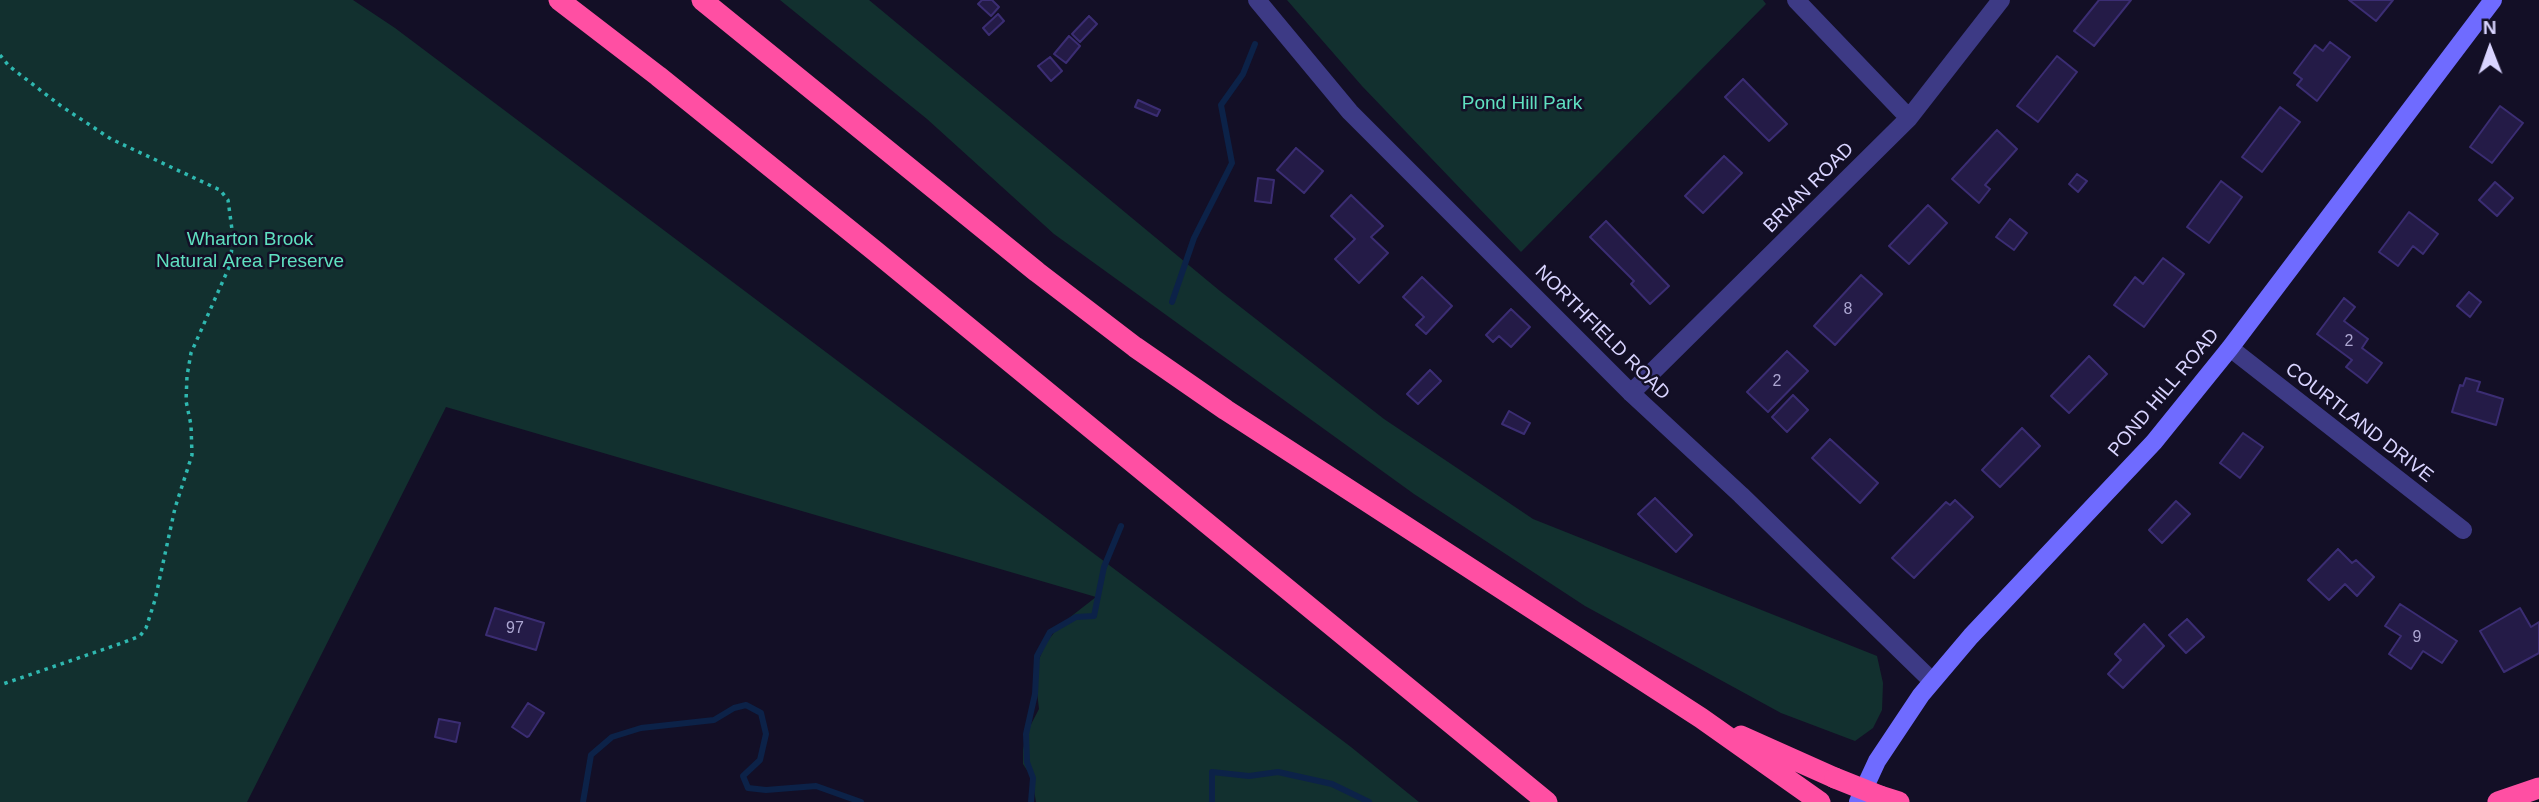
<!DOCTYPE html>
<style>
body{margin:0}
#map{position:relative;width:2539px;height:802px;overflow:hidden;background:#130f26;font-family:Arial,sans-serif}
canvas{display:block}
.north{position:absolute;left:2455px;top:14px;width:70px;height:70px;-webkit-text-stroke:5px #130f26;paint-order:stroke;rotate:359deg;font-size:19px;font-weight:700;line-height:28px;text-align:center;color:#d9d4ff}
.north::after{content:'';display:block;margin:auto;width:24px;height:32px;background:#d9d4ff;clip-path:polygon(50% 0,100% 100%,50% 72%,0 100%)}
</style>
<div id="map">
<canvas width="2539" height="802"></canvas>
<div class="north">N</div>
</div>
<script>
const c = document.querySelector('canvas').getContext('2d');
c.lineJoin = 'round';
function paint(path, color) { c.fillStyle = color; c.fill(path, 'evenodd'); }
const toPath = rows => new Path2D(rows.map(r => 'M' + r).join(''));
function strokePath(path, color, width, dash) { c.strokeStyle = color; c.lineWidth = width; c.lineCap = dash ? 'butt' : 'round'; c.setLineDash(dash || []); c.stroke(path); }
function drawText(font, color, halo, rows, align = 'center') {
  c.font = font + ' Arial,sans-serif'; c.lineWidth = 5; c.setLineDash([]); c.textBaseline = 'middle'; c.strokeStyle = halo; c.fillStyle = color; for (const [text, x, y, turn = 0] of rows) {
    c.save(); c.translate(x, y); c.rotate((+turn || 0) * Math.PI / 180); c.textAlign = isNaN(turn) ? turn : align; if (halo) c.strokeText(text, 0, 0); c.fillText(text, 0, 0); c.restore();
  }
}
const green = toPath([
 [0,0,353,0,395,28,1351,747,1419,802,1036,802,1032,778,1023,764,1023,749,1027,732,1039,709,1035,675,1037,664,1046,643,1060,625,1096,597,446,407,247,802,0,802],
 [780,0,869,0,1220,291,1384,419,1533,519,1877,656,1883,683,1882,710,1873,728,1855,741,1781,713,1585,606,1414,494,1054,234,927,119],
 [1287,0,1763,0,1766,4,1521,252,1362,86]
]);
const stream = toPath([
 [1172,302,1194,238,1232,163,1221,105,1243,74,1255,44],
 [583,802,591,755,612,737,641,728,714,720,734,708,746,705,761,713,766,734,760,760,743,776,748,788,766,790,816,786,861,802],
 [1031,802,1033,778,1027,762,1026,734,1035,694,1037,656,1050,632,1076,617,1094,616,1104,567,1121,526],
 [1212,802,1212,772,1249,776,1278,772,1332,784,1369,802]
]);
const building = toPath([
 [982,0,992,0,999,7,991,16,978,4,982,0],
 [2099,0,2131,0,2094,46,2074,31,2099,0],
 [2349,0,2393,0,2376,21,2349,0],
 [998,14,1004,21,989,35,983,28,998,14],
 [1089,16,1097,24,1080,42,1072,34,1089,16],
 [1069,36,1080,46,1066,63,1054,54,1069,36],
 [2330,42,2350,57,2317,101,2297,85,2302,79,2294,73,2315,45,2323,51,2330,42],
 [2057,56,2077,72,2038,122,2017,106,2057,56],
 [1050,57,1062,71,1051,81,1038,66,1050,57],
 [1743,79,1787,124,1769,141,1725,97,1743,79],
 [1138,100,1160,110,1157,116,1135,107,1138,100],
 [2500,106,2523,123,2492,163,2470,147,2500,106],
 [2280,107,2300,122,2262,172,2242,157,2280,107],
 [1997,130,2017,149,1985,185,1990,189,1979,203,1952,179,1997,130],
 [1296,148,1323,171,1304,193,1277,170,1296,148],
 [1724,156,1742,173,1703,213,1685,196,1724,156],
 [2077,174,2087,181,2078,192,2069,184,2077,174],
 [1258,178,1274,180,1271,203,1255,201,1258,178],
 [2221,181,2242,197,2209,243,2187,227,2221,181],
 [2495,182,2513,198,2497,216,2479,200,2495,182],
 [1351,195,1383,226,1371,237,1388,253,1359,283,1335,259,1355,239,1331,216,1351,195],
 [1928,205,1947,223,1909,264,1889,246,1928,205],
 [2409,212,2438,234,2423,254,2413,246,2398,266,2379,252,2409,212],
 [2010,219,2027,233,2014,250,1996,237,2010,219],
 [1606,221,1669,286,1650,304,1631,284,1634,281,1590,237,1606,221],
 [2163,258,2184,274,2144,327,2114,305,2135,277,2143,284,2163,258],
 [1861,275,1882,294,1835,345,1814,326,1861,275],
 [1422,277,1452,306,1426,334,1416,325,1424,317,1403,297,1422,277],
 [2469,292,2481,302,2470,317,2457,306,2469,292],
 [2344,298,2355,307,2344,321,2368,339,2362,348,2382,363,2367,383,2346,367,2352,360,2317,334,2344,298],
 [1511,309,1530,327,1511,347,1499,336,1493,342,1486,335,1511,309],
 [1787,351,1808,371,1768,412,1747,392,1787,351],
 [2089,356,2107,374,2069,413,2051,396,2089,356],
 [1430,370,1441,381,1418,404,1407,394,1430,370],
 [2466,378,2480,382,2477,391,2503,399,2496,425,2452,412,2460,385,2463,386,2466,378],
 [1793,395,1808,410,1787,432,1772,417,1793,395],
 [1509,411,1530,423,1524,434,1502,424,1509,411],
 [2022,428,2040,446,2000,487,1982,470,2022,428],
 [2243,433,2263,447,2240,478,2220,463,2243,433],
 [1830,439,1878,483,1860,503,1812,458,1830,439],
 [1655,498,1692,535,1676,552,1638,514,1655,498],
 [1955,500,1973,517,1914,578,1892,558,1946,502,1950,505,1955,500],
 [2176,501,2190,514,2162,543,2149,530,2176,501],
 [2338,549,2352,563,2356,560,2374,577,2357,596,2345,584,2329,600,2308,580,2338,549],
 [2400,604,2457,641,2442,663,2423,651,2411,669,2389,654,2401,636,2385,626,2400,604],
 [495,608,544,623,536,650,486,635,495,608],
 [2520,608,2531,627,2539,622,2539,653,2504,672,2480,631,2520,608],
 [2187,619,2204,637,2186,653,2169,635,2187,619],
 [2144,624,2164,646,2123,688,2108,674,2121,660,2115,654,2144,624],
 [528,703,544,713,529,736,527,737,512,727,528,703],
 [439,719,460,723,456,742,435,737,439,719]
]);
const path = toPath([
 [0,55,9,66,61,106,111,139,220,190,228,200,233,237,230,265,191,353,187,376,186,401,191,425,192,455,175,508,155,600,146,628,140,636,122,643,0,685]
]);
const minor = toPath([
 [1796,0,1909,118],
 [2230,348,2463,530],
 [1631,393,1909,118,2001,0]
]);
const tertiary = toPath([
 [1257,0,1350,112,1631,393,1741,495,1932,681]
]);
const secondary = toPath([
 [1858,802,1877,761,1921,695,1971,636,2154,442,2230,348,2493,0]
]);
const motorway = toPath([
 [559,0,658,76,875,251,1547,802],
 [702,0,1037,272,1135,347,1226,410,1701,718,1820,802],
 [1741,736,1835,778],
 [1880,796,1899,802],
 [2498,802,2539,788]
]);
const motorwayBridge = toPath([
 [1835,778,1880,796]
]);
const numberNames = [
 ["8",1848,310],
 ["2",2349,342],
 ["2",1777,382],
 ["97",515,629],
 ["9",2417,638]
];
const parkNames = [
 ["Pond Hill Park",1522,104],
 ["Wharton Brook",250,240],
 ["Natural Area Preserve",250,262]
];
const streetNames = [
 ["BRIAN ROAD",1809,188,-45],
 ["NORTHFIELD ROAD",1602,333,45],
 ["POND HILL ROAD",2164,393,-50],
 ["COURTLAND DRIVE",2359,423,38]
];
paint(green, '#12302f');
strokePath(stream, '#0c2248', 6);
paint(building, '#241b47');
strokePath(building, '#3b2d73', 2);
strokePath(path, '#2fb8b0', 3.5, [3.5, 5]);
strokePath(minor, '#3d3a85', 18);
strokePath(tertiary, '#3d3a85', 18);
strokePath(secondary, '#6f6bff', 18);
strokePath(motorway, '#ff4fa3', 21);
strokePath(motorwayBridge, '#ff4fa3', 21);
drawText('16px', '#aca6d1', null, numberNames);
drawText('19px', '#5fe0c0', '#130f26', parkNames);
drawText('19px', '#d9d4ff', '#130f26', streetNames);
</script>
